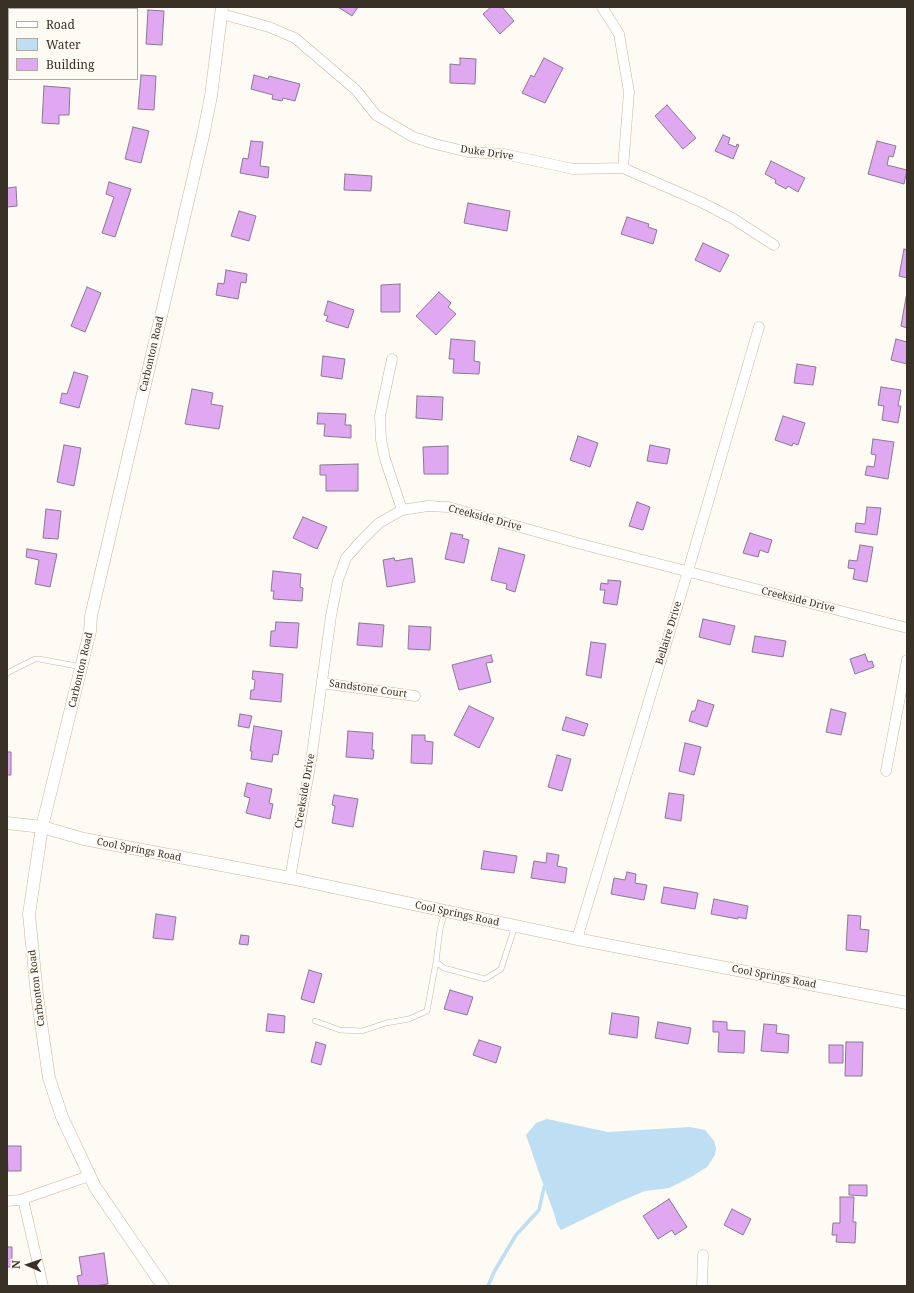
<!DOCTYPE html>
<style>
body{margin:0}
#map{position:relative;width:914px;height:1293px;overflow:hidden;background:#fefaf4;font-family:"Noto Serif",serif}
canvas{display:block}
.frame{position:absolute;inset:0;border:8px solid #3a3126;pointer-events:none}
.legend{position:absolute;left:8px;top:8px;width:130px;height:72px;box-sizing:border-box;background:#fefaf4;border:1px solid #b0aaa2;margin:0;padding:5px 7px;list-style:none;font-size:12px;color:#3a3126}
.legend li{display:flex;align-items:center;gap:8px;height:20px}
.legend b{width:20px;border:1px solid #b0aaa2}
.north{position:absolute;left:8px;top:1245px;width:40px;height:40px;-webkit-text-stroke:3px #fefaf4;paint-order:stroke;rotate:272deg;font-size:11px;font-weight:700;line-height:16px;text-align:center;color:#3a3126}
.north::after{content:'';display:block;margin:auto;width:14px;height:18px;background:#3a3126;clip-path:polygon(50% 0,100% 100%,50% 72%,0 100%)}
</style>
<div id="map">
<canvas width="914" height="1293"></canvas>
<div class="frame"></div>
<ul class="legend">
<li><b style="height:5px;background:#fff"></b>Road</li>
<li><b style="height:11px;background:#bedef4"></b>Water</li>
<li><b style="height:11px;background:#dfa8f1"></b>Building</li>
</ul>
<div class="north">N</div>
</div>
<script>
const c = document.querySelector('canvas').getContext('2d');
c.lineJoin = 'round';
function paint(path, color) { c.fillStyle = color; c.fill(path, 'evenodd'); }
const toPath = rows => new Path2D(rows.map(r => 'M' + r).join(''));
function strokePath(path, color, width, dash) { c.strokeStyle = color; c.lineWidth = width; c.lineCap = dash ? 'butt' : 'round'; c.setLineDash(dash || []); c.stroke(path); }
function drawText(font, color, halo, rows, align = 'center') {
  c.font = font + ' "Noto Serif",serif'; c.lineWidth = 3.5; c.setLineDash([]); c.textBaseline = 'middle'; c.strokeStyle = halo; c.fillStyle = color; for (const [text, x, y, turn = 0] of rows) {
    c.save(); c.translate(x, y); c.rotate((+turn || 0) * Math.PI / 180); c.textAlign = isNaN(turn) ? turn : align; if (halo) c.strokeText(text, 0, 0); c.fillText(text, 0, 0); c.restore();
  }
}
const water = toPath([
 [547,1119,608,1132,690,1127,705,1130,714,1141,716,1148,715,1155,707,1167,691,1177,669,1188,645,1191,621,1201,561,1230,557,1224,554,1213,538,1170,526,1135,536,1123]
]);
const stream = toPath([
 [488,1286,494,1272,516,1235,539,1210,544,1187,549,1187]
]);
const building = toPath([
 [338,7,358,7,352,16,338,7],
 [491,7,502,7,514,21,500,34,483,14,491,7],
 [148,10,164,11,162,45,146,44,148,10],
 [460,58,476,59,475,84,450,83,450,64,460,65,460,58],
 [544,58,563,68,545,103,522,93,531,75,534,77,544,58],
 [141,75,156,76,154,110,138,109,141,75],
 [254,75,268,79,269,76,300,84,295,101,283,98,282,101,272,99,273,95,251,89,254,75],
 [44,86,70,88,69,115,59,115,59,124,42,123,44,86],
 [667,105,696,138,683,149,655,116,667,105],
 [133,127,149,131,141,163,125,159,133,127],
 [723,135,730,138,728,144,736,147,737,144,739,145,733,159,715,151,723,135],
 [251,141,263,142,260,166,269,167,268,178,240,173,243,158,248,159,251,141],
 [877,141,896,146,893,157,889,156,887,165,907,170,904,184,868,174,877,141],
 [771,161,805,178,798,192,788,186,786,189,775,183,776,180,765,174,771,161],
 [345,174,372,176,371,191,344,190,345,174],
 [109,182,131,189,115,237,102,233,114,197,106,194,109,182],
 [16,187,17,206,7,207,7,188,16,187],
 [468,203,510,211,507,231,464,223,468,203],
 [239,211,256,216,249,241,231,236,239,211],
 [627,217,649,224,648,227,657,230,653,244,621,234,627,217],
 [703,243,729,255,720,272,695,260,703,243],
 [904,249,907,250,907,278,899,276,904,249],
 [226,270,247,274,246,283,241,282,238,299,216,295,218,283,224,284,226,270],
 [400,284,400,312,381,312,381,285,400,284],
 [87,287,101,293,85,332,71,326,87,287],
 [439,292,451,303,448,307,456,314,436,335,416,316,439,292],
 [906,297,907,297,907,328,901,326,906,297],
 [328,301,354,310,348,328,326,321,328,316,324,315,328,301],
 [451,339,475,341,474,361,480,362,479,374,453,373,454,359,449,359,451,339],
 [896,339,907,342,907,364,891,360,896,339],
 [323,356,345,359,342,379,321,376,323,356],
 [797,364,816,367,813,385,794,383,797,364],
 [74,372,88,376,79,408,60,403,62,393,67,394,74,372],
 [881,387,901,390,898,406,901,406,898,423,882,420,884,406,878,405,881,387],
 [192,389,213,393,211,404,223,406,219,429,185,424,192,389],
 [417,396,443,397,442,420,416,418,417,396],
 [318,413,346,414,345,425,351,425,351,438,324,436,325,424,317,424,318,413],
 [783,416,805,423,798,445,793,443,792,446,775,440,783,416],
 [578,436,598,443,590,467,570,460,578,436],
 [873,439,894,442,888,479,865,475,867,466,874,467,876,455,871,454,873,439],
 [64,445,81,448,74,486,57,482,64,445],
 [650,445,670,449,667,464,647,461,650,445],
 [448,446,448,474,424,474,423,447,448,446],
 [358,464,358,491,326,491,326,475,320,475,320,465,358,464],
 [637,502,650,507,643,530,629,526,637,502],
 [867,507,881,508,877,535,855,532,856,523,865,524,867,507],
 [46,509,61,511,58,539,43,538,46,509],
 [303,517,327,527,317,549,293,538,303,517],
 [451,533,463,535,462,538,469,540,464,563,445,559,451,533],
 [750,533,772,540,768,553,760,550,758,557,743,553,750,533],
 [860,545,873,547,867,582,853,579,855,569,848,568,849,560,857,561,860,545],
 [499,548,525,555,515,592,506,589,507,584,491,580,499,548],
 [27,549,57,554,50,587,35,584,39,560,26,557,27,549],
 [394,558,395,561,412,558,415,582,387,587,383,560,394,558],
 [273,571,301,574,300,587,303,588,302,601,273,599,274,591,271,591,273,571],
 [608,580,621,581,617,605,603,603,605,590,600,590,601,583,608,584,608,580],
 [703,619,735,626,730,645,699,637,703,619],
 [276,622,299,623,297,648,270,646,271,631,275,631,276,622],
 [359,623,384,625,382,647,357,645,359,623],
 [409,626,431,627,430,650,408,649,409,626],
 [755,636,786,641,783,657,752,652,755,636],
 [591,642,606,644,601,678,586,675,591,642],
 [865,654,868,662,872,661,874,667,855,674,850,659,865,654],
 [491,655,493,662,486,663,491,682,459,690,452,665,491,655],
 [253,671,283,674,281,702,250,699,251,690,254,690,255,680,252,679,253,671],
 [698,700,714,705,707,727,689,721,692,711,695,711,698,700],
 [469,706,494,718,479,748,454,735,469,706],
 [831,709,846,713,841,735,826,732,831,709],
 [240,714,252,716,249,728,238,726,240,714],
 [566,717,588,724,584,736,562,730,566,717],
 [254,726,282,731,278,755,273,754,272,762,251,759,252,751,250,751,254,726],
 [348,731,373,733,372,750,374,750,373,759,346,757,348,731],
 [412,735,425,735,425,741,433,742,432,764,411,763,412,735],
 [685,743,701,747,694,775,679,771,685,743],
 [7,752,11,752,11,775,7,775,7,752],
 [557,755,571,759,562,791,548,787,557,755],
 [247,783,272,789,269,803,273,804,270,819,246,813,250,798,244,796,247,783],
 [669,793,684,795,681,821,665,818,669,793],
 [334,795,358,799,353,827,332,823,335,806,332,805,334,795],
 [484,851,517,856,514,873,481,869,484,851],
 [547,853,559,855,557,866,567,868,565,883,531,878,534,861,546,863,547,853],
 [627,872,636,874,635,883,647,885,644,900,611,894,614,878,625,880,627,872],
 [664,887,698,893,695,909,661,903,664,887],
 [714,899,748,906,746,919,738,917,738,919,711,914,714,899],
 [156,914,176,917,173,940,153,938,156,914],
 [848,915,861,916,860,929,869,930,867,952,846,950,848,915],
 [241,935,249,936,248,945,239,944,241,935],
 [309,970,322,974,314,1003,301,999,309,970],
 [450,990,473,997,467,1015,444,1009,450,990],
 [612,1013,639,1017,637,1038,609,1034,612,1013],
 [268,1014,285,1016,284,1033,266,1031,268,1014],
 [713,1021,727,1022,727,1030,745,1031,744,1053,718,1052,719,1032,713,1032,713,1021],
 [658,1022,691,1028,688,1044,655,1038,658,1022],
 [764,1024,777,1025,776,1033,789,1035,788,1053,761,1051,764,1024],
 [479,1040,501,1047,496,1063,473,1055,479,1040],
 [316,1042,326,1045,321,1065,311,1062,316,1042],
 [846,1042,863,1042,862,1076,845,1076,846,1042],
 [829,1045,843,1045,843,1063,829,1063,829,1045],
 [7,1146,21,1146,21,1171,8,1171,7,1146],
 [849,1185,867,1185,867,1196,849,1195,849,1185],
 [840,1197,854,1197,853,1222,856,1222,855,1243,836,1242,837,1235,832,1235,833,1223,840,1223,840,1197],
 [669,1199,687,1227,675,1235,672,1230,658,1239,643,1216,669,1199],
 [732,1209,751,1219,743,1235,724,1225,732,1209],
 [7,1247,12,1247,12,1267,7,1267,7,1247],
 [104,1253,108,1284,94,1286,79,1286,77,1276,82,1275,79,1257,104,1253]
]);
const service = toPath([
 [7,673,35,659,39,659,82,667],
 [445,911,440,929,436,962,444,968,485,979,501,969,515,926],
 [315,1021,340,1030,362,1031,386,1023,409,1019,427,1011,436,962]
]);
const minor = toPath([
 [602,7,619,34,629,92,623,168],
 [222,14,269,27,295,38,356,90,376,115,413,137,435,144,468,152,504,154,573,169,623,168,701,202,732,218,774,245],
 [7,36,9,44,7,47],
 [392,359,380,416,381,440,385,459,402,510],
 [322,683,415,696],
 [886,771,907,660],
 [290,878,311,761,331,616,338,580,346,558,361,541,379,523,402,510,428,506,448,507,581,544,907,628],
 [577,939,688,571,759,327],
 [23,1199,43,1286],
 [7,1201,20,1200,89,1176],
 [702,1286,703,1255]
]);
const tertiary = toPath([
 [7,823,42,827,84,839,290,878,577,939,907,1003],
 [163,1286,95,1187,62,1117,49,1078,37,995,29,914,42,827,90,631,91,616,203,136,211,96,222,7]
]);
const streetNames = [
 ["Duke Drive",487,153,8],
 ["Carbonton Road",152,354,-77],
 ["Creekside Drive",485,518,15],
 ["Creekside Drive",798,600,14],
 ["Bellaire Drive",669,633,-73],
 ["Carbonton Road",81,670,-77],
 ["Sandstone Court",368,689,8],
 ["Creekside Drive",305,791,-80],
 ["Cool Springs Road",139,850,11],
 ["Cool Springs Road",457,914,12],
 ["Cool Springs Road",774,977,11],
 ["Carbonton Road",37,988,-97]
];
paint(water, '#bedef4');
strokePath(stream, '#bedef4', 3.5);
paint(building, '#dfa8f1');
strokePath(building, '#8c7893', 1);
strokePath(service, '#cbb699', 6);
strokePath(minor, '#cbb699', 11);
strokePath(tertiary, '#cbb699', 13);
strokePath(service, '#fff', 5);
strokePath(minor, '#fff', 10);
strokePath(tertiary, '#fff', 12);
drawText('10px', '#3a3126', '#fefaf4', streetNames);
</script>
